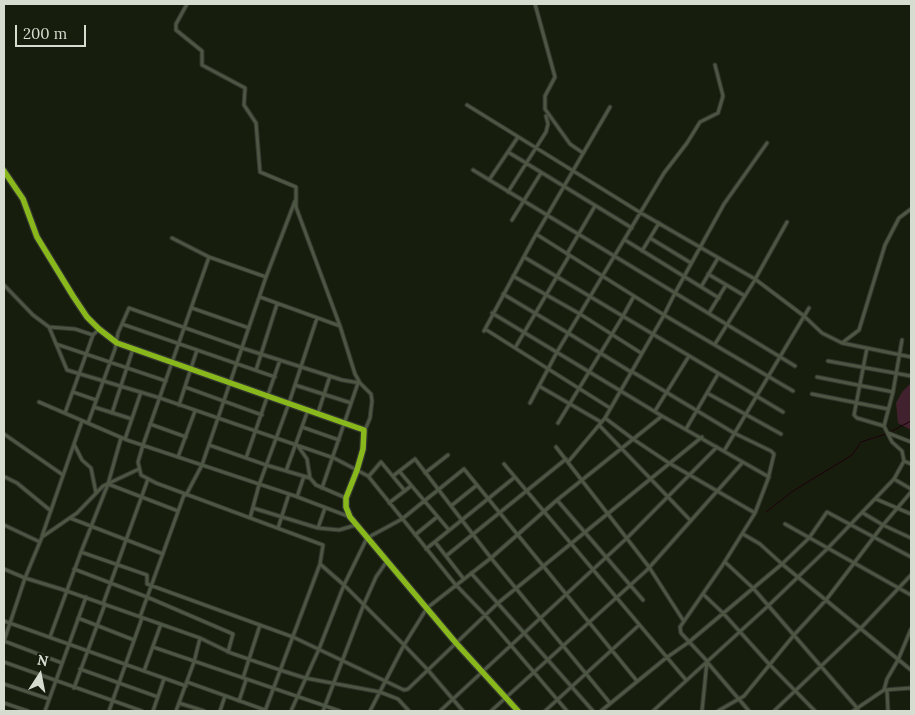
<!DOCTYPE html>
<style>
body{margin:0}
#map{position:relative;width:915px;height:715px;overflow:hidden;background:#171d0d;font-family:Lora,serif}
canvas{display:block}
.frame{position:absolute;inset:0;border:5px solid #d7dcd1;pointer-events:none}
.north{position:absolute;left:15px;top:650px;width:50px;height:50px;-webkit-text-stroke:4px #171d0d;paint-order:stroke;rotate:11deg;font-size:14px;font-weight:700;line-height:20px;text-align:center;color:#d7dcd1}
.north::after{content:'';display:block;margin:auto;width:18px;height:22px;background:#d7dcd1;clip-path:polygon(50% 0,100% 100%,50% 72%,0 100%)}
.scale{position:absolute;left:15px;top:25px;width:71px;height:22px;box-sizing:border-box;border:2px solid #d7dcd1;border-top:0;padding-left:6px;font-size:15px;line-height:18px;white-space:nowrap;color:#d7dcd1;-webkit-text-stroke:4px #171d0d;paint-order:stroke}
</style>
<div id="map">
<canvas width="915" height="715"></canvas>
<div class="frame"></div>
<div class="north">N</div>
<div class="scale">200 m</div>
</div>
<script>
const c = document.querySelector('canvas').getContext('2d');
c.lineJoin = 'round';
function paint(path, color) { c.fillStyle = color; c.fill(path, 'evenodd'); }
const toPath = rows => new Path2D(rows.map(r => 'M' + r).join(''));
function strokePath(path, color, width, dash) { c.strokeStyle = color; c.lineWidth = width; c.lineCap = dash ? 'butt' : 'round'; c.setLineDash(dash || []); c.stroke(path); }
const green = toPath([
 [911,383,911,430,898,423,896,403,902,392]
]);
const stream = toPath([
 [890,432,911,421],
 [766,512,793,491,852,455,861,442,886,434]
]);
const minor = toPath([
 [187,4,176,24,176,30,202,51,202,65,245,88,244,105,256,123,260,172,296,187,296,207,340,326,355,374,360,383,371,394,372,401,370,418,365,430],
 [535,4,555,77,545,96,545,109,570,144,583,153],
 [467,105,641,213,755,279,804,316,822,333,842,343,859,330,885,245,899,218,911,209],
 [508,152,632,228],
 [473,170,795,366],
 [489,180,518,137],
 [508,192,546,132,548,124,546,116],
 [512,220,541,173],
 [536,234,664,315,793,391],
 [172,238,209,257,266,277],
 [650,238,691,263],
 [625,240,719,298],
 [642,251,659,223],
 [567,254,595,206],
 [209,257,143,445,138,462,141,475,156,483,323,545,320,564,265,711],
 [524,257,783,412],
 [708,274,745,296],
 [513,276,580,314,641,353],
 [4,285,33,315,49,327,67,370,160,398,334,458,368,476,455,584,485,615,567,711],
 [701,287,718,258],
 [503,294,568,333,631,372],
 [260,297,340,326],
 [192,308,249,328],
 [492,313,662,416,769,477],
 [709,313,726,285],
 [122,324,275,377],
 [49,327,75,329,93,335,99,329],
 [485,329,610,408],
 [484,331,534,238,610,107],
 [902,340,893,392,884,426,892,442,902,451,904,461,911,464],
 [842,343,911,357],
 [56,344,166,381],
 [715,344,753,283,787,222],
 [515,348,569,256],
 [867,348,854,415,857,418,884,426],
 [828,361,911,376],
 [256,370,277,304],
 [631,371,734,433,771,451,774,454,768,479,755,513,722,566,680,627,681,633,707,661,702,711],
 [817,377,893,392],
 [295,385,351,403],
 [539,386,601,422],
 [185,387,262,415],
 [73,392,96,400],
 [707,393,781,434],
 [812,394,888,409],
 [39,402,127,440,295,496,350,517],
 [530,403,557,352,664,173,687,143,700,122,718,113,723,96,715,65],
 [179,405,197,350],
 [94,407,132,419],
 [655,411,689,356],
 [65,413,93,335],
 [112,413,133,349],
 [318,413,330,376],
 [605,418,633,439,669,463,755,513],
 [88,423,115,349,118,333,129,308,242,348,342,380,360,383],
 [558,423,623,316,634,296],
 [150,424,186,437],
 [599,425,691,521],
 [302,427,339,440],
 [686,429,718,374],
 [888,433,911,442],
 [4,434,63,475],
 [125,439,141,392],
 [74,444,82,460,91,468,96,493],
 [209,445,266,465,310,478],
 [298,446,307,459,310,478,316,485,346,498],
 [556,447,649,567,683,620],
 [724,451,809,308],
 [178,457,195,411],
 [246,458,280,360],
 [568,462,605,418,664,315,675,293,724,204,767,143],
 [504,464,686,680],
 [286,471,308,410],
 [400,472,449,530],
 [425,473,448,455],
 [369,476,381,462,405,491],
 [393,476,415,459,491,558,610,703],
 [5,477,17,483,51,511],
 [894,479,911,489],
 [108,484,178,511],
 [322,488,358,383],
 [186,495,202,465,266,277,295,201],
 [297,497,304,476],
 [876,499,911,514],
 [557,500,643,600],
 [389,503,411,486],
 [451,506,477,485],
 [253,508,318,528,339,530,356,525],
 [863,513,883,525,911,538],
 [70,518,163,554],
 [250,518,259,485,289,403,317,318],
 [785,524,911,595],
 [4,525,40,542],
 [278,528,289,494],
 [318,528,325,508],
 [743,534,760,544,782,564,911,670],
 [415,535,437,517],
 [42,536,82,421],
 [435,542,463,578],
 [426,549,515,477],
 [81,552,147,575,147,584,293,637,404,690,408,689,498,603,702,437],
 [446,556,566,459],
 [725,562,753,588,858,709],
 [320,564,344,585,404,645,427,669,463,711],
 [4,569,25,578,64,590,200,638,231,653,280,670,305,678,380,692,398,699,409,711],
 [74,569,147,597,233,634,228,652],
 [471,573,593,711],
 [703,594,723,613,769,664,815,711],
 [103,604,148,479],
 [140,617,184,495],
 [78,618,134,640],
 [4,621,186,686],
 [50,637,81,552,108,484,121,438],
 [4,641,25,578,42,537,77,513,103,486,139,469],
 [4,641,62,663],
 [153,647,340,711],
 [4,662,142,711],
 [707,662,749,711],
 [80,669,158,697],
 [144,671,161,624],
 [243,678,260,625],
 [187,682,265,710],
 [4,684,49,699],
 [74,688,105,604],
 [884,690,887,679,898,660,911,629],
 [887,690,888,711],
 [239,701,246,680],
 [4,703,28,711],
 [179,703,204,711],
 [45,711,86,597],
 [109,711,142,618],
 [153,711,164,679],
 [176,711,194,662,200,638],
 [220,711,225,696],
 [291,711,319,649,344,585,367,538,402,519,464,469,637,681],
 [323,711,364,604,376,577,387,561],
 [370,711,404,645,427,608,491,558,557,500,662,416],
 [440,711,627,538,717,447],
 [491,711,647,570,743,462],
 [545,711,638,626],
 [601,711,666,658,689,642,782,564,809,538,827,512,911,557],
 [653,711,768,606,827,549,894,479,904,461],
 [718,711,744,696,794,635,826,600,883,525,911,492],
 [774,711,861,628,911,575],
 [853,711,884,690,911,688]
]);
const highway = toPath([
 [4,171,23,199,37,237,73,296,87,317,99,329,117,343,364,430,363,449,357,470,346,498,346,507,350,517,456,643,518,711]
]);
paint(green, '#41212e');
strokePath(stream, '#1d000d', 1);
strokePath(minor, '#32362e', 5);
strokePath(highway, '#32362e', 8);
strokePath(minor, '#4d5543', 3);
strokePath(highway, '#89b81c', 5.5);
</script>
